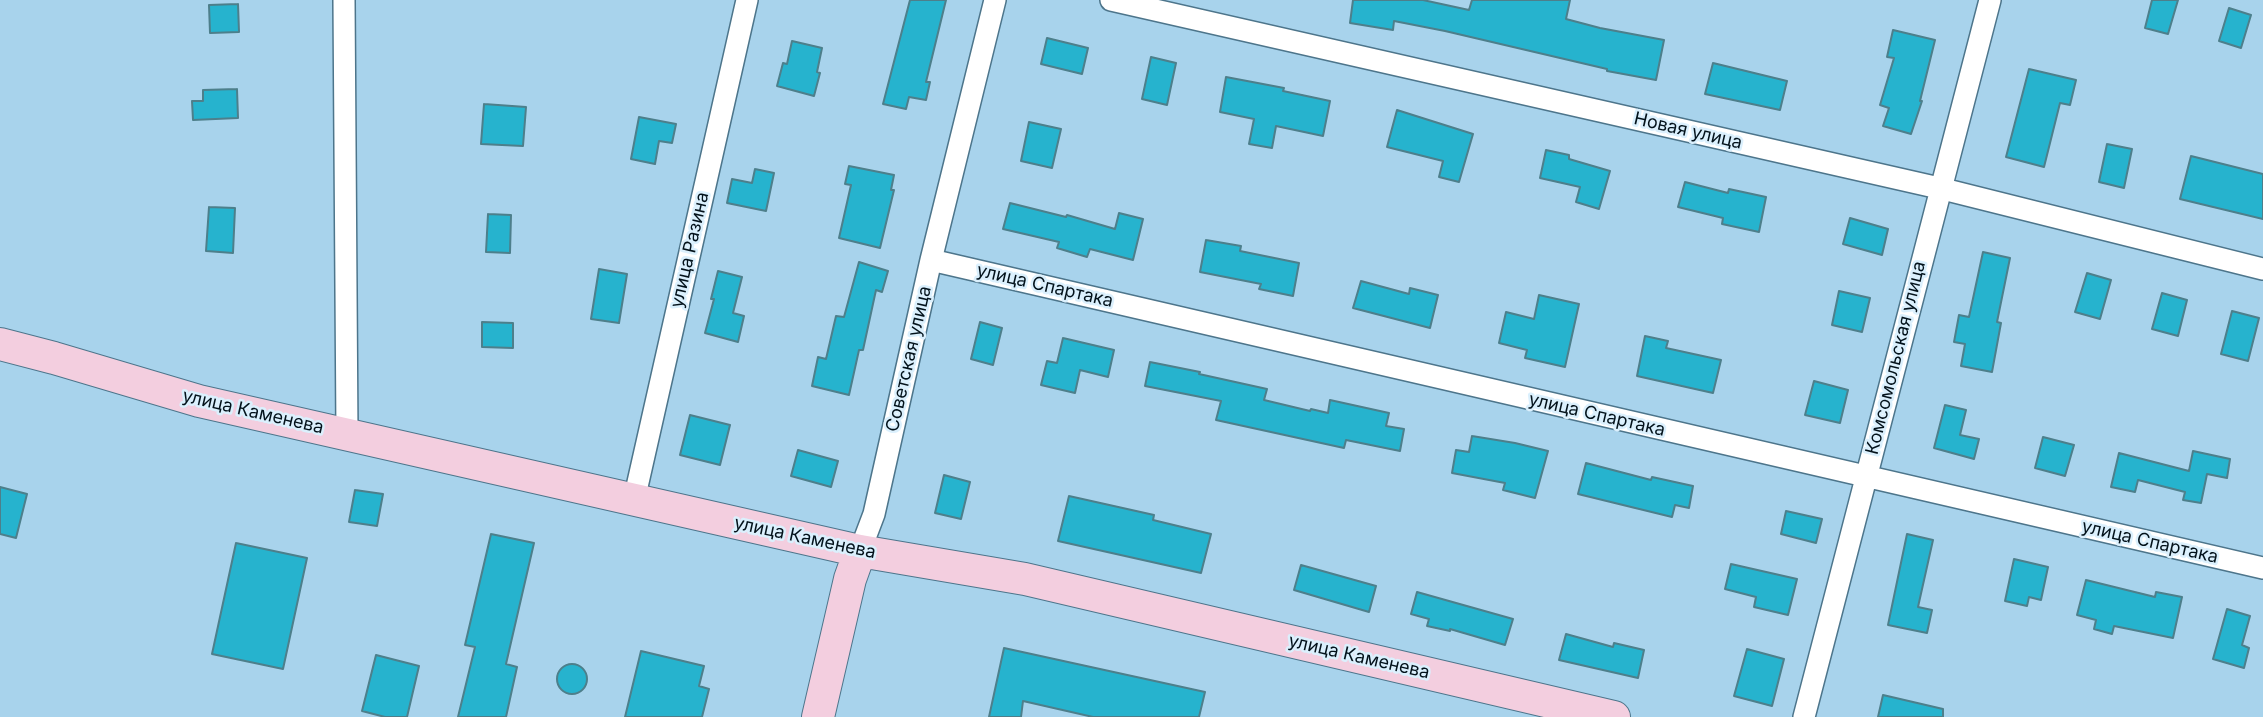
<!DOCTYPE html>
<meta charset="utf-8">
<style>
body{margin:0}
canvas{display:block;background:#a8d3ec}
</style>
<canvas width="2263" height="717"></canvas>
<script>
const c = document.querySelector('canvas').getContext('2d');
c.lineJoin = 'round';
function paint(path, color) { c.fillStyle = color; c.fill(path, 'evenodd'); }
const toPath = rows => new Path2D(rows.map(r => 'M' + r).join(''));
function strokePath(path, color, width, dash) { c.strokeStyle = color; c.lineWidth = width; c.lineCap = dash ? 'butt' : 'round'; c.setLineDash(dash || []); c.stroke(path); }
function drawText(font, color, halo, rows, align = 'center') {
  c.font = font + ' Inter,sans-serif'; c.lineWidth = 5; c.setLineDash([]); c.textBaseline = 'middle'; c.strokeStyle = halo; c.fillStyle = color; for (const [text, x, y, turn = 0] of rows) {
    c.save(); c.translate(x, y); c.rotate((+turn || 0) * Math.PI / 180); c.textAlign = isNaN(turn) ? turn : align; if (halo) c.strokeText(text, 0, 0); c.fillText(text, 0, 0); c.restore();
  }
}
const building = toPath([
 [910,0,946,0,926,82,930,82,926,100,909,97,906,109,883,104,910,0],
 [1353,0,1423,0,1469,10,1472,0,1570,0,1566,19,1600,28,1664,40,1656,80,1607,71,1607,69,1445,31,1394,21,1393,30,1350,23,1353,0],
 [2152,0,2178,0,2168,34,2145,28,2152,0],
 [238,4,239,32,210,33,209,5,238,4],
 [2229,8,2251,15,2241,48,2219,41,2229,8],
 [1893,30,1935,40,1920,101,1922,101,1911,134,1883,126,1889,108,1880,105,1894,58,1887,57,1893,30],
 [1047,38,1088,48,1082,74,1041,64,1047,38],
 [792,41,822,48,817,72,820,73,814,96,777,86,783,63,787,64,792,41],
 [1151,57,1176,63,1167,105,1142,99,1151,57],
 [1713,63,1787,81,1780,110,1705,94,1713,63],
 [2029,69,2076,80,2070,105,2060,103,2044,167,2006,157,2029,69],
 [1226,77,1284,88,1283,91,1330,101,1323,136,1276,126,1272,148,1249,144,1254,119,1220,112,1226,77],
 [237,89,238,118,193,120,192,101,203,101,203,90,237,89],
 [484,104,526,107,523,146,481,144,484,104],
 [1397,110,1473,134,1459,182,1439,177,1443,161,1387,147,1397,110],
 [639,117,676,124,672,143,659,141,655,164,631,159,639,117],
 [1029,122,1061,129,1052,168,1021,161,1029,122],
 [2107,144,2132,149,2124,188,2099,182,2107,144],
 [1546,150,1569,155,1569,159,1610,171,1599,209,1576,202,1580,187,1540,178,1546,150],
 [2191,156,2263,174,2263,219,2180,199,2191,156],
 [849,166,894,175,891,190,894,190,880,248,839,238,851,185,845,184,849,166],
 [755,169,774,173,766,211,727,203,732,179,752,183,755,169],
 [1685,182,1728,193,1729,189,1766,197,1759,232,1722,224,1723,218,1678,207,1685,182],
 [1010,203,1066,217,1067,215,1115,229,1119,213,1143,219,1133,260,1090,249,1087,257,1057,248,1059,242,1003,229,1010,203],
 [209,207,235,208,233,253,206,251,209,207],
 [488,214,511,215,510,253,486,252,488,214],
 [1850,218,1888,229,1882,255,1843,244,1850,218],
 [1206,240,1241,246,1240,251,1299,263,1293,296,1259,289,1261,284,1200,272,1206,240],
 [1983,252,2010,258,1997,322,2001,323,1992,372,1961,366,1965,344,1954,342,1959,315,1969,317,1983,252],
 [859,262,888,271,882,292,876,290,863,350,859,350,849,395,812,386,818,357,826,359,836,316,844,317,859,262],
 [599,269,627,274,619,323,591,319,599,269],
 [718,271,742,277,733,313,744,316,738,342,705,333,714,299,711,299,718,271],
 [2087,273,2111,280,2100,319,2075,312,2087,273],
 [1361,281,1409,294,1410,288,1438,295,1430,328,1353,308,1361,281],
 [1839,291,1870,298,1862,332,1832,325,1839,291],
 [2162,293,2187,300,2178,336,2152,329,2162,293],
 [1539,295,1579,304,1565,367,1525,358,1527,350,1499,343,1506,312,1534,319,1539,295],
 [2232,311,2259,318,2248,361,2221,354,2232,311],
 [482,322,513,323,513,348,482,347,482,322],
 [980,322,1002,328,993,365,971,359,980,322],
 [1645,336,1668,341,1666,348,1721,360,1713,393,1637,376,1645,336],
 [1063,338,1114,350,1108,377,1080,370,1075,393,1041,385,1047,361,1057,363,1063,338],
 [1150,362,1200,372,1199,374,1267,389,1264,400,1310,411,1311,409,1328,413,1330,400,1389,413,1386,426,1404,429,1400,451,1346,440,1344,448,1216,420,1221,401,1145,386,1150,362],
 [1814,381,1848,390,1840,423,1805,415,1814,381],
 [1945,405,1966,410,1960,435,1979,439,1974,459,1934,448,1945,405],
 [690,415,730,425,720,465,680,455,690,415],
 [1472,436,1515,443,1548,451,1535,498,1503,490,1505,483,1452,473,1456,450,1469,452,1472,436],
 [2043,437,2074,445,2065,476,2035,468,2043,437],
 [798,450,838,461,831,487,791,476,798,450],
 [2193,451,2230,459,2227,478,2207,474,2201,503,2183,500,2185,492,2138,480,2135,492,2111,487,2119,453,2189,471,2193,451],
 [1586,463,1651,480,1652,477,1693,486,1689,508,1675,505,1672,517,1578,494,1586,463],
 [944,475,970,482,961,519,935,513,944,475],
 [0,487,27,494,16,538,0,534,0,487],
 [355,490,383,494,377,526,349,522,355,490],
 [1069,496,1154,515,1153,520,1211,534,1201,573,1058,541,1069,496],
 [1786,511,1822,519,1816,543,1781,534,1786,511],
 [491,534,534,543,506,664,517,667,506,717,458,717,475,647,465,645,491,534],
 [1907,534,1933,540,1918,607,1932,610,1927,633,1888,625,1907,534],
 [236,543,307,558,283,669,212,654,236,543],
 [2014,559,2048,567,2041,600,2029,597,2027,606,2005,601,2014,559],
 [1731,564,1797,579,1788,615,1754,607,1756,597,1725,589,1731,564],
 [1301,565,1376,586,1369,612,1294,590,1301,565],
 [2086,580,2155,597,2156,592,2182,597,2173,638,2114,626,2112,634,2094,629,2096,620,2077,615,2086,580],
 [1417,592,1513,619,1505,645,1450,629,1450,631,1427,626,1429,619,1411,614,1417,592],
 [2227,609,2250,616,2242,645,2249,648,2244,668,2213,659,2227,609],
 [1566,634,1613,647,1614,643,1644,650,1638,678,1559,660,1566,634],
 [1004,648,1205,692,1199,717,1093,717,1023,701,1021,717,989,717,1004,648],
 [1747,649,1784,659,1772,706,1734,696,1747,649],
 [641,651,704,666,699,686,709,689,702,717,625,717,641,651],
 [376,655,419,666,407,717,385,717,362,711,376,655],
 '557 679a15 15 0 1 1 30 0a15 15 0 1 1-30 0Z',
 [1883,695,1943,709,1943,717,1878,717,1883,695]
]);
const street = toPath([
 [344,0,347,434],
 [1111,0,1939,188,2263,269],
 [931,260,2263,568],
 [634,500,747,0],
 [860,551,874,514,931,260,995,0],
 [1804,717,1990,0]
]);
const secondary = toPath([
 [0,344,54,358,199,401,860,551,1025,579,1614,717],
 [818,717,850,579,860,551]
]);
const streetNames = [
 ["Новая улица",1688,131,13],
 ["улица Разина",690,250,-77],
 ["улица Спартака",1045,286,13],
 ["Комсомольская улица",1896,358,-76],
 ["Советская улица",909,359,-77],
 ["улица Каменева",253,412,13],
 ["улица Спартака",1597,415,13],
 ["улица Каменева",805,538,12],
 ["улица Спартака",2150,542,13],
 ["улица Каменева",1359,657,13]
];
paint(building, '#26b3ce');
strokePath(building, '#4d7f8b', 2);
strokePath(street, '#4d758b', 24);
strokePath(secondary, '#4d758b', 34);
strokePath(street, '#fff', 21);
strokePath(secondary, '#f3cedf', 32);
drawText('18px', '#03121b', '#dbf0fd', streetNames);
</script>
